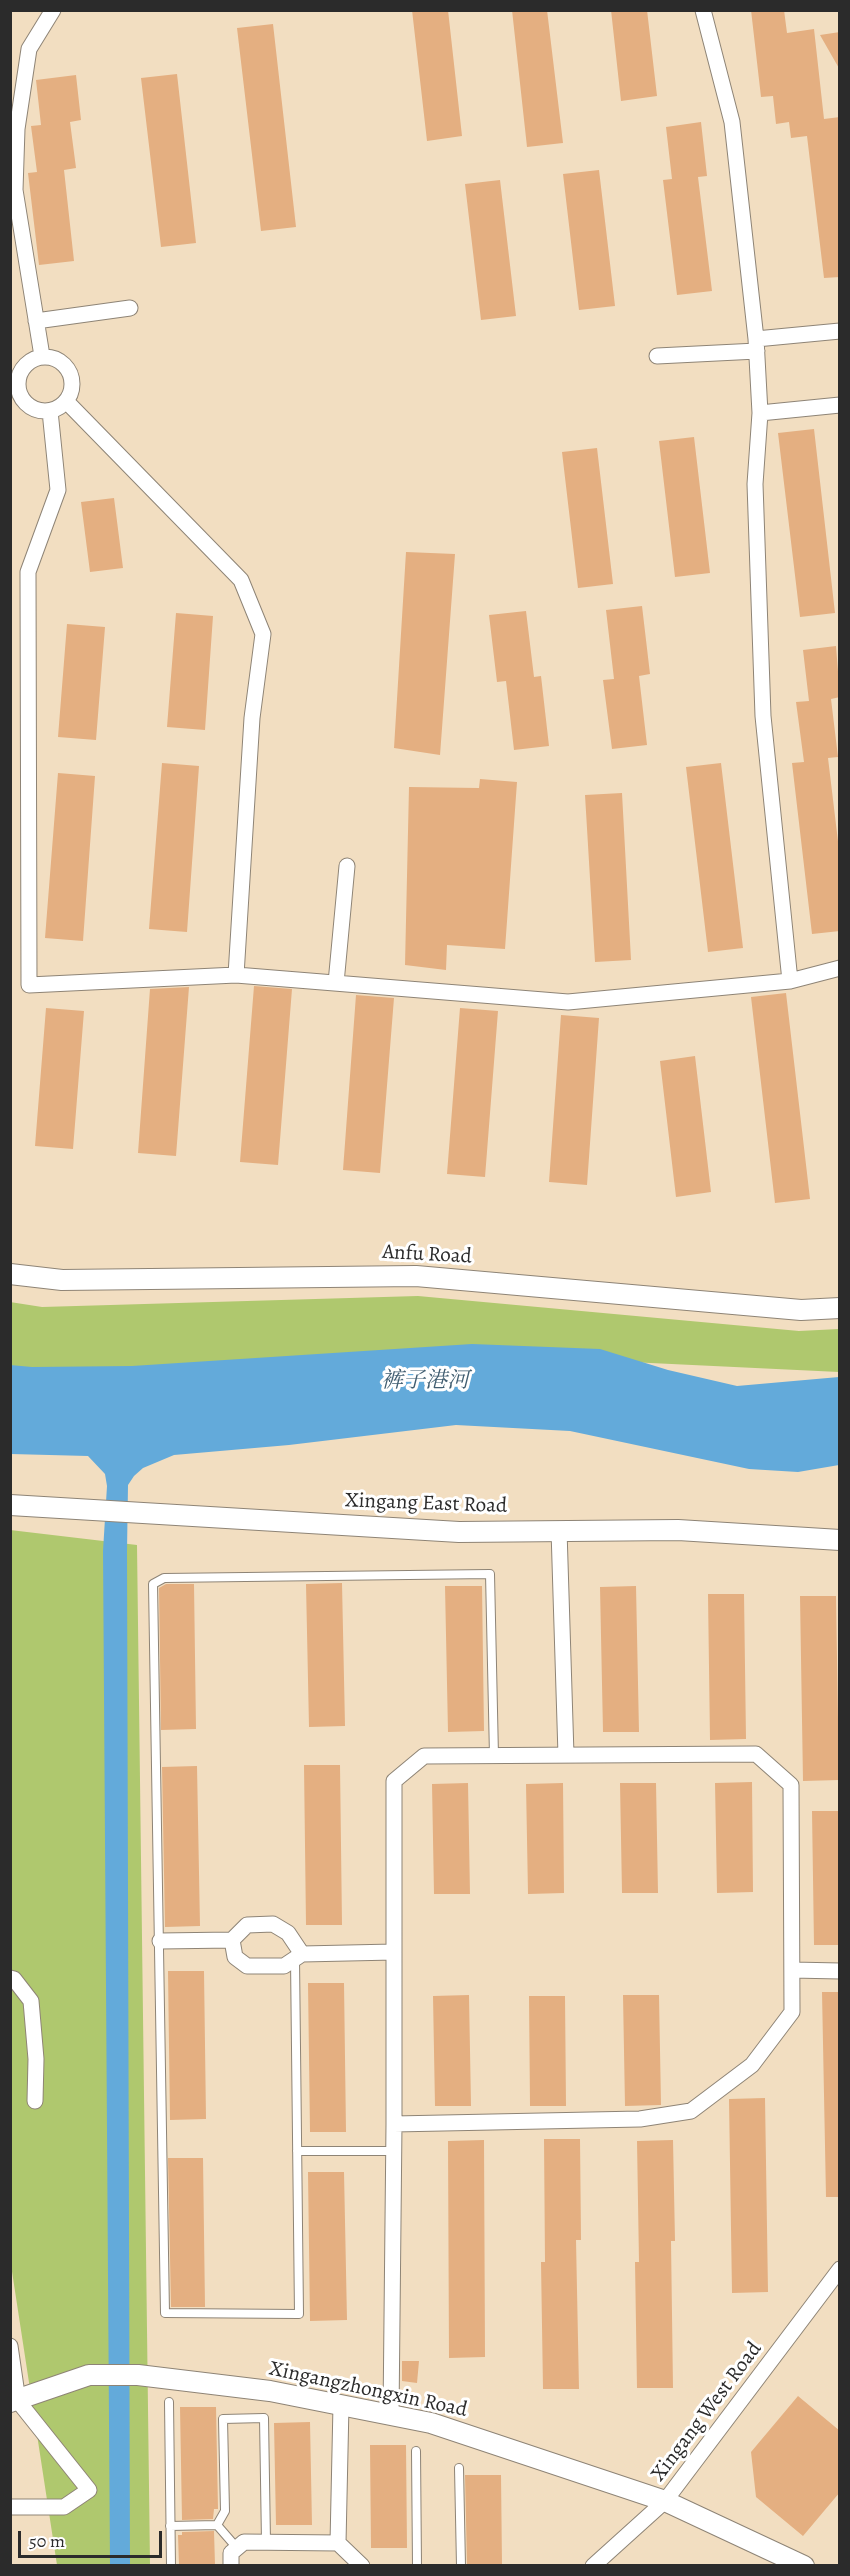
<!DOCTYPE html>
<meta charset="utf-8">
<style>
body{margin:0}
#map{position:relative;width:850px;height:2576px;overflow:hidden;background:#f2dec1;font-family:Alegreya,serif}
canvas{display:block}
.frame{position:absolute;inset:0;border:12px solid #2b2b2b;pointer-events:none}
.scale{position:absolute;left:18px;top:2531px;width:144px;height:27px;box-sizing:border-box;border:3px solid #2b2b2b;border-top:0;padding-left:8px;font-size:18px;line-height:21px;white-space:nowrap;color:#2b2b2b;-webkit-text-stroke:4px #fff;paint-order:stroke}
</style>
<div id="map">
<canvas width="850" height="2576"></canvas>
<div class="frame"></div>
<div class="scale">50 m</div>
</div>
<script>
const c = document.querySelector('canvas').getContext('2d');
c.lineJoin = 'round';
function paint(path, color) { c.fillStyle = color; c.fill(path, 'evenodd'); }
const toPath = rows => new Path2D(rows.map(r => 'M' + r).join(''));
function strokePath(path, color, width, dash) { c.strokeStyle = color; c.lineWidth = width; c.lineCap = dash ? 'butt' : 'round'; c.setLineDash(dash || []); c.stroke(path); }
function drawText(font, color, halo, rows, align = 'center') {
  c.font = font + ' Alegreya,"Noto Serif SC",serif'; c.lineWidth = 6; c.setLineDash([]); c.textBaseline = 'middle'; c.strokeStyle = halo; c.fillStyle = color; for (const [text, x, y, turn = 0] of rows) {
    c.save(); c.translate(x, y); c.rotate((+turn || 0) * Math.PI / 180); c.textAlign = isNaN(turn) ? turn : align; if (halo) c.strokeText(text, 0, 0); c.fillText(text, 0, 0); c.restore();
  }
}
const green = toPath([
 [418,1296,799,1331,839,1329,839,1372,546,1358,11,1376,10,1302,42,1307],
 [10,1530,137,1545,150,2565,57,2565,11,2265]
]);
const water = toPath([
 [472,1344,600,1349,668,1370,737,1386,839,1377,839,1465,798,1472,749,1469,570,1431,456,1425,289,1445,174,1455,143,1468,134,1476,128,1485,127,1551,130,2565,110,2565,103,1551,107,1486,105,1474,88,1456,11,1454,10,1365,32,1367,132,1366]
]);
const building = toPath([
 [412,10,448,10,462,136,427,141],
 [512,10,547,10,563,143,527,147],
 [611,10,647,10,657,96,621,101],
 [751,10,784,10,787,33,814,29,824,119,840,117,840,277,824,278,807,136,791,138,789,122,776,124,773,96,761,97],
 [273,24,296,227,261,231,237,28],
 [840,32,840,70,820,35],
 [177,74,196,243,161,247,141,78],
 [76,75,81,120,70,122,76,168,64,170,74,261,39,265,28,173,37,172,31,126,41,125,36,80],
 [701,122,707,176,698,177,712,291,677,295,663,180,672,179,666,127],
 [599,170,615,306,579,310,563,174],
 [500,180,516,316,481,320,465,184],
 [814,429,835,613,800,617,778,433],
 [694,437,710,573,675,577,659,441],
 [597,448,613,584,578,588,562,452],
 [114,498,123,568,90,572,81,502],
 [406,552,455,554,440,755,394,748],
 [642,606,650,674,639,676,647,745,612,749,603,680,614,679,606,610],
 [526,611,534,677,541,676,549,746,514,750,506,681,497,682,489,615],
 [176,613,213,616,205,730,167,727],
 [67,624,105,627,96,740,58,737],
 [836,646,840,697,831,699,838,757,828,758,840,858,840,931,812,934,792,763,804,762,796,702,809,701,803,650],
 [162,763,199,766,187,932,149,929],
 [721,763,743,948,708,952,686,767],
 [58,773,95,776,83,941,45,938],
 [480,779,517,782,505,949,447,945,446,970,405,965,409,787,479,788],
 [622,793,631,960,595,962,585,795],
 [254,986,292,989,278,1165,240,1162],
 [189,987,176,1156,138,1153,150,989],
 [786,993,810,1199,775,1203,751,997],
 [356,995,394,998,380,1173,343,1170],
 [46,1008,84,1011,73,1149,35,1146],
 [460,1008,498,1011,485,1177,447,1174],
 [561,1015,599,1018,587,1185,549,1182],
 [695,1056,711,1192,676,1197,660,1061],
 [342,1583,345,1726,309,1727,306,1584],
 [166,1584,194,1584,196,1729,161,1730,159,1588],
 [445,1586,482,1586,484,1731,448,1732],
 [636,1586,639,1732,603,1732,600,1587],
 [708,1594,744,1594,746,1739,710,1740],
 [800,1596,836,1596,839,1780,803,1781],
 [304,1765,340,1765,342,1925,306,1925],
 [197,1766,200,1926,165,1927,162,1767],
 [752,1782,753,1892,717,1893,715,1783],
 [468,1783,470,1894,434,1894,432,1784],
 [563,1783,564,1893,528,1894,526,1784],
 [620,1783,656,1783,658,1893,622,1893],
 [812,1811,840,1811,840,1945,814,1945],
 [168,1971,204,1971,206,2119,170,2120],
 [308,1983,344,1983,346,2132,310,2132],
 [822,1992,840,1992,840,2197,826,2197],
 [469,1995,471,2106,435,2106,433,1996],
 [623,1995,659,1995,661,2105,625,2106],
 [529,1996,565,1996,566,2106,530,2106],
 [765,2098,768,2292,732,2293,729,2099],
 [544,2139,580,2139,581,2240,576,2240,579,2389,543,2389,541,2262,545,2262],
 [484,2140,485,2357,449,2358,448,2141],
 [673,2140,675,2241,671,2241,673,2388,637,2388,635,2262,639,2262,637,2141],
 [168,2158,203,2158,205,2307,171,2307],
 [308,2172,344,2172,347,2320,310,2321],
 [402,2361,419,2361,417,2383,402,2381],
 [798,2396,840,2431,840,2492,803,2536,756,2497,751,2452],
 [180,2407,216,2407,218,2509,214,2509,213,2519,182,2520],
 [310,2422,312,2525,276,2525,274,2423],
 [370,2445,406,2445,407,2548,371,2548],
 [465,2475,501,2475,502,2565,467,2565],
 [214,2531,215,2565,179,2565,178,2535,182,2535,182,2532]
]);
const service = toPath([
 [295,1959,299,2314,165,2313,153,1584,164,1578,490,1574,494,1756],
 [297,2151,394,2151],
 [169,2402,171,2566],
 [416,2451,417,2566],
 [459,2468,461,2566],
 [217,2525,225,2511,223,2419,264,2418,266,2542],
 [170,2526,217,2525,237,2548]
]);
const minor = toPath([
 [703,10,732,122,756,339,760,413,755,484,763,716,790,981],
 [36,321,130,308],
 [756,339,840,331],
 [42,356,15,190,17,129,29,49,53,10],
 [657,356,757,351],
 '18 384a27 27 0 1 1 54 0a27 27 0 1 1-54 0Z',
 [66,401,241,580,263,634,252,718,236,975],
 [50,411,58,490,28,572,29,985,236,975,568,1002,790,981,840,968],
 [760,413,840,405],
 [336,983,347,866],
 [559,1530,566,1755],
 [160,1941,232,1940,247,1925,273,1924,288,1933,302,1954,284,1966,247,1966,235,1957,232,1940],
 [302,1954,394,1952],
 [792,1970,840,1971],
 [10,1978,14,1979,31,2001,36,2059,35,2101],
 [10,2346,18,2401,89,2490,64,2507,10,2507],
 [341,2405,338,2543,362,2566],
 [391,2415,394,2124,394,1781,424,1756,756,1754,791,1785,792,2012,752,2065,691,2111,640,2119,394,2124],
 [231,2566,231,2553,244,2542,338,2543],
 [593,2566,665,2501,840,2269]
]);
const tertiary = toPath([
 [10,1274,62,1280,416,1276,801,1310,840,1308],
 [10,1505,459,1532,678,1530,840,1540],
 [10,2402,89,2375,138,2375,270,2391,431,2423,665,2501,804,2566]
]);
const streetNames = [
 ["Anfu Road",427,1255,3],
 ["Xingang East Road",426,1504,2],
 ["Xingangzhongxin Road",368,2390,12],
 ["Xingang West Road",707,2412,-53]
];
const waterNames = [
 ["裤子港河",425,1382]
];
paint(green, '#afc86e');
paint(water, '#63aada');
paint(building, '#e4af81');
strokePath(service, '#8e8476', 10);
strokePath(minor, '#8e8476', 17);
strokePath(tertiary, '#8e8476', 22);
strokePath(service, '#fff', 8);
strokePath(minor, '#fff', 15);
strokePath(tertiary, '#fff', 20);
drawText('21px', '#2b2b2b', '#fff', streetNames);
drawText('italic 22px', '#415e71', '#fff', waterNames);
</script>
